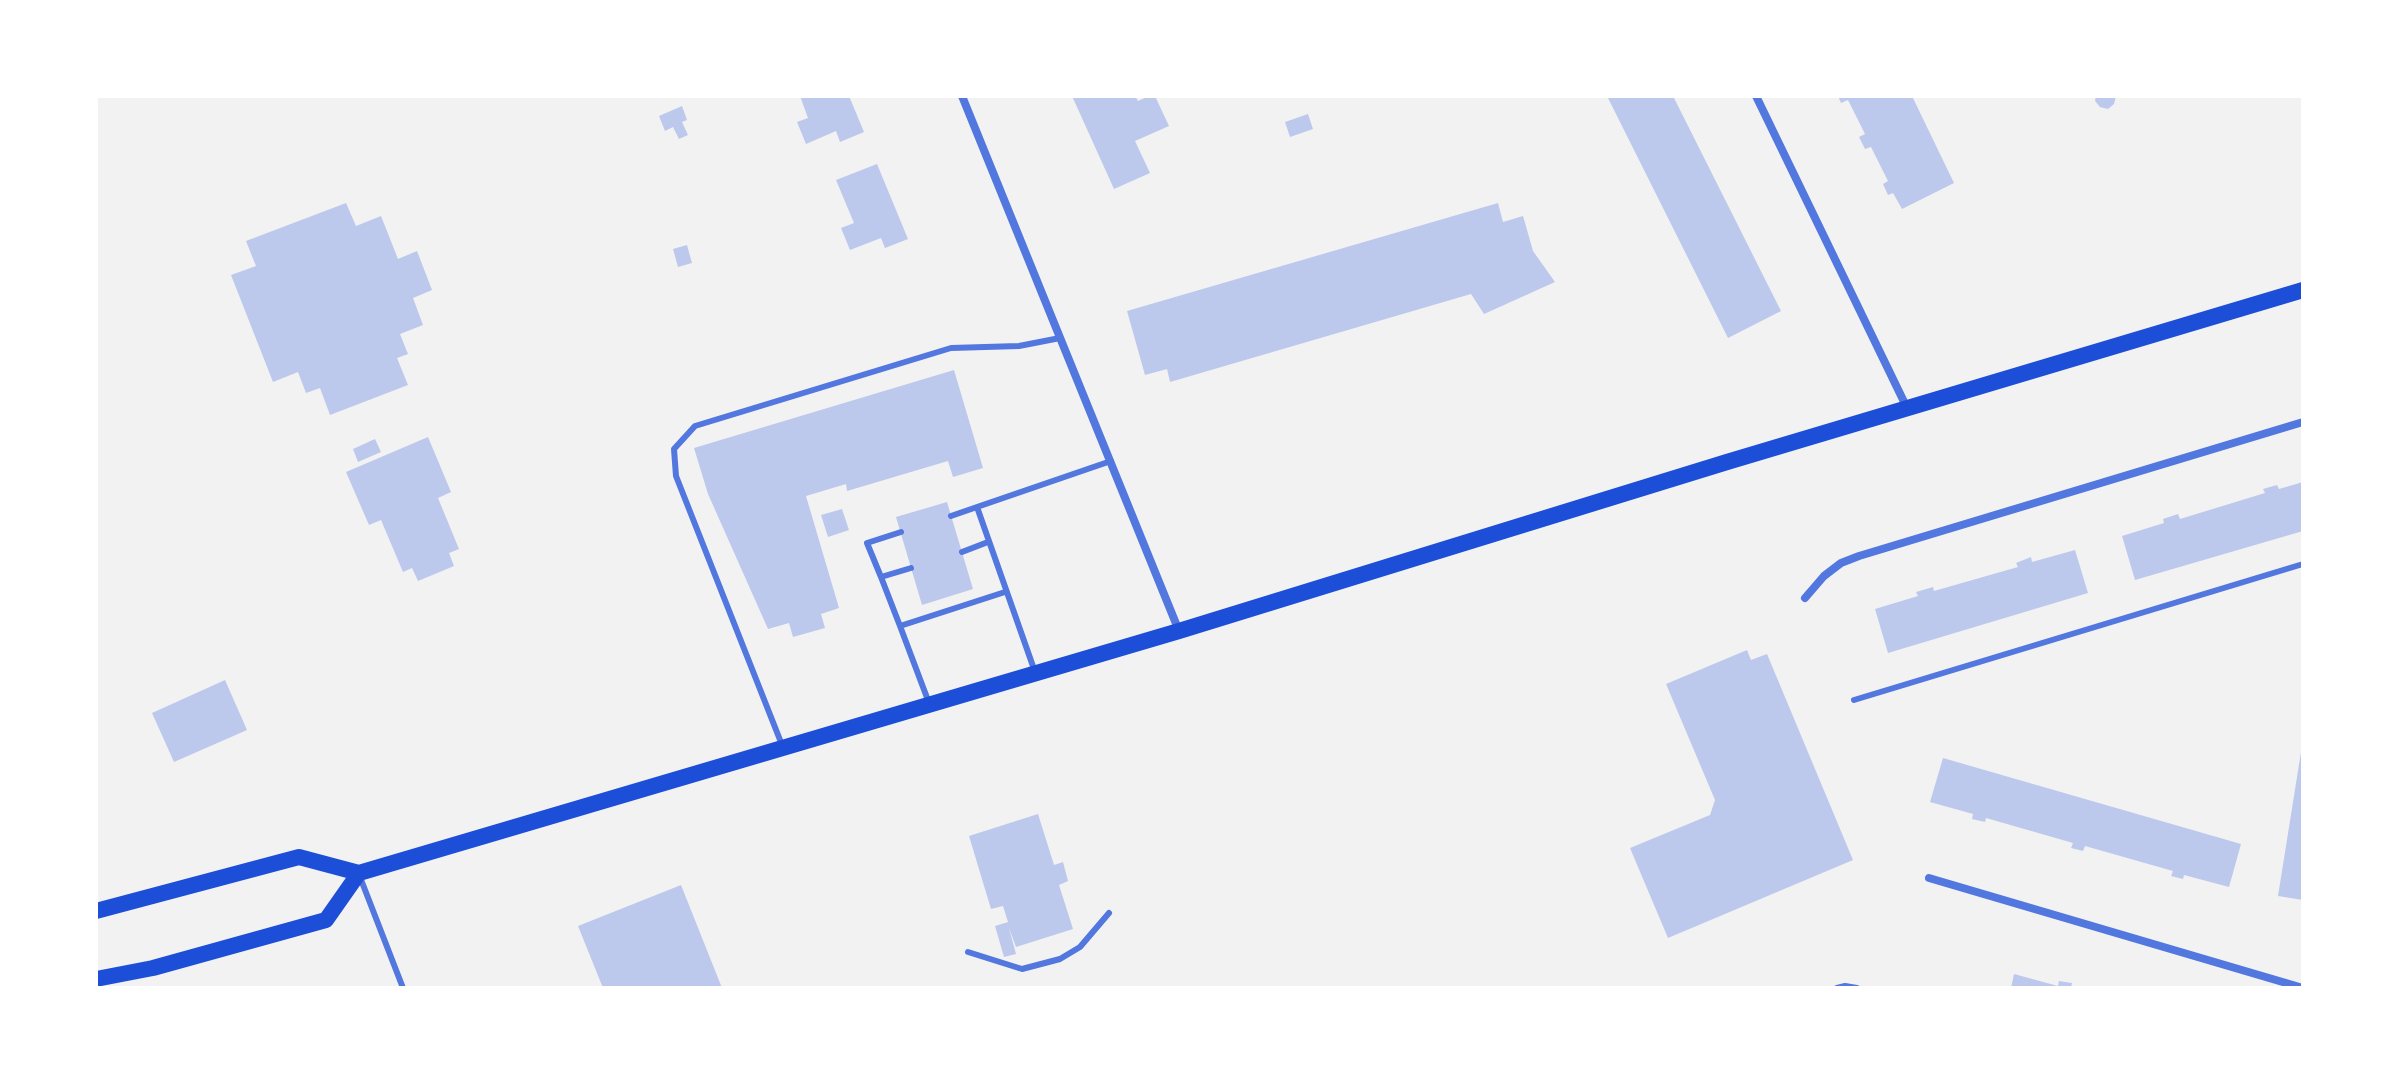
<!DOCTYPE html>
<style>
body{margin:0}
#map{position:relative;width:2399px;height:1084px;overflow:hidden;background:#f2f2f2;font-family:"Fira Sans",sans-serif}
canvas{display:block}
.frame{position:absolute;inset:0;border:98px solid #fff;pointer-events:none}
</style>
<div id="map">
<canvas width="2399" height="1084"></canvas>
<div class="frame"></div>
</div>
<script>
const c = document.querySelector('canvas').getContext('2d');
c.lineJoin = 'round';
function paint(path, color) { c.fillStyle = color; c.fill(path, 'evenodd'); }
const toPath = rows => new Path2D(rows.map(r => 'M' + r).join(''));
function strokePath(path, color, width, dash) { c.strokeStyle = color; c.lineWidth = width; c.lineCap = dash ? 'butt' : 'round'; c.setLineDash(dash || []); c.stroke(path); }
const building = toPath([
 [800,96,849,96,864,132,840,142,836,131,806,144,797,122,808,118],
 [1072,96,1099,96,1100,98,1135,96,1138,101,1149,96,1155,96,1169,126,1135,141,1150,173,1114,189],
 [1607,96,1673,96,1781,311,1728,338],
 [1838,96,1912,96,1954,183,1902,209,1893,193,1888,195,1883,184,1888,181,1871,147,1865,149,1859,137,1865,134,1848,100,1841,103],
 [2096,96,2116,96,2114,104,2108,109,2100,107,2095,101],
 [682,106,687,120,682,122,688,135,679,139,673,127,665,131,659,116],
 [1308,114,1313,129,1290,137,1285,122],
 [877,164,908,239,885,248,881,238,850,250,841,228,854,223,836,180],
 [346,203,356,226,381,216,398,259,417,251,432,290,413,298,423,325,400,334,408,354,397,358,408,385,330,415,320,388,306,393,298,372,273,382,231,275,256,266,246,241],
 [1498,203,1503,222,1523,216,1533,251,1555,282,1484,314,1471,294,1170,382,1167,369,1145,375,1127,311],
 [687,245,692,263,678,267,673,249],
 [954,370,983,468,953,477,948,461,847,491,846,484,806,496,839,608,821,614,825,628,793,637,789,623,768,629,708,494,694,448],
 [428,437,451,492,438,498,459,549,449,553,454,566,418,581,412,568,403,572,381,520,369,525,346,472],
 [375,439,381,452,358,462,353,449],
 [2303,482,2303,531,2135,580,2122,536,2164,523,2163,519,2178,514,2180,519,2265,493,2263,489,2277,485,2279,489],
 [947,502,973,589,922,605,896,517],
 [842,509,849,530,828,537,821,515],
 [2075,550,2088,593,1888,653,1875,609,1918,596,1916,592,1933,587,1934,591,2018,567,2016,563,2031,557,2032,562],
 [1747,650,1751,660,1767,654,1853,860,1668,938,1630,848,1710,815,1715,800,1666,684],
 [225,680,247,730,174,762,152,713],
 [2301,752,2303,753,2303,900,2278,896],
 [1943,758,2241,844,2229,887,2184,875,2183,879,2171,876,2173,871,2085,846,2083,851,2071,848,2073,843,1986,818,1985,822,1972,819,1973,814,1930,802],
 [1038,814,1054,865,1063,862,1068,881,1059,885,1073,929,1016,947,1009,928,1016,954,1004,957,995,926,1008,922,1003,906,991,909,969,836],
 [681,885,722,988,603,988,578,926],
 [2014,974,2058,986,2059,981,2072,983,2071,988,2011,988]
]);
const service = toPath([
 [951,516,977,507],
 [962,552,988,542],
 [881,577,867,543,901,532],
 [900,626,881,577,911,568],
 [1035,672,977,507,1111,461],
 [1854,700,2303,564],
 [929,703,900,626,1005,592],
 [782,745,676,476,674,449,695,426,951,348,1019,346,1060,338],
 [360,877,403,988],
 [968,952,1022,969,1060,959,1080,947,1109,913],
 [1837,988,1845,986,1857,988]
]);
const minor = toPath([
 [962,96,1179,631],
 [1756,96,1907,408],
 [1805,598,1824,576,1841,563,1859,556,2303,422],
 [1929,878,2303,988]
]);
const secondary = toPath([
 [96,911,299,857,359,873,1179,631,1727,462,2303,290],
 [96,979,153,968,326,920,359,873]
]);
paint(building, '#bdc9ec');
strokePath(service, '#5277de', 6);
strokePath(minor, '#5277de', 8);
strokePath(secondary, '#1d4ed8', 16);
</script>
